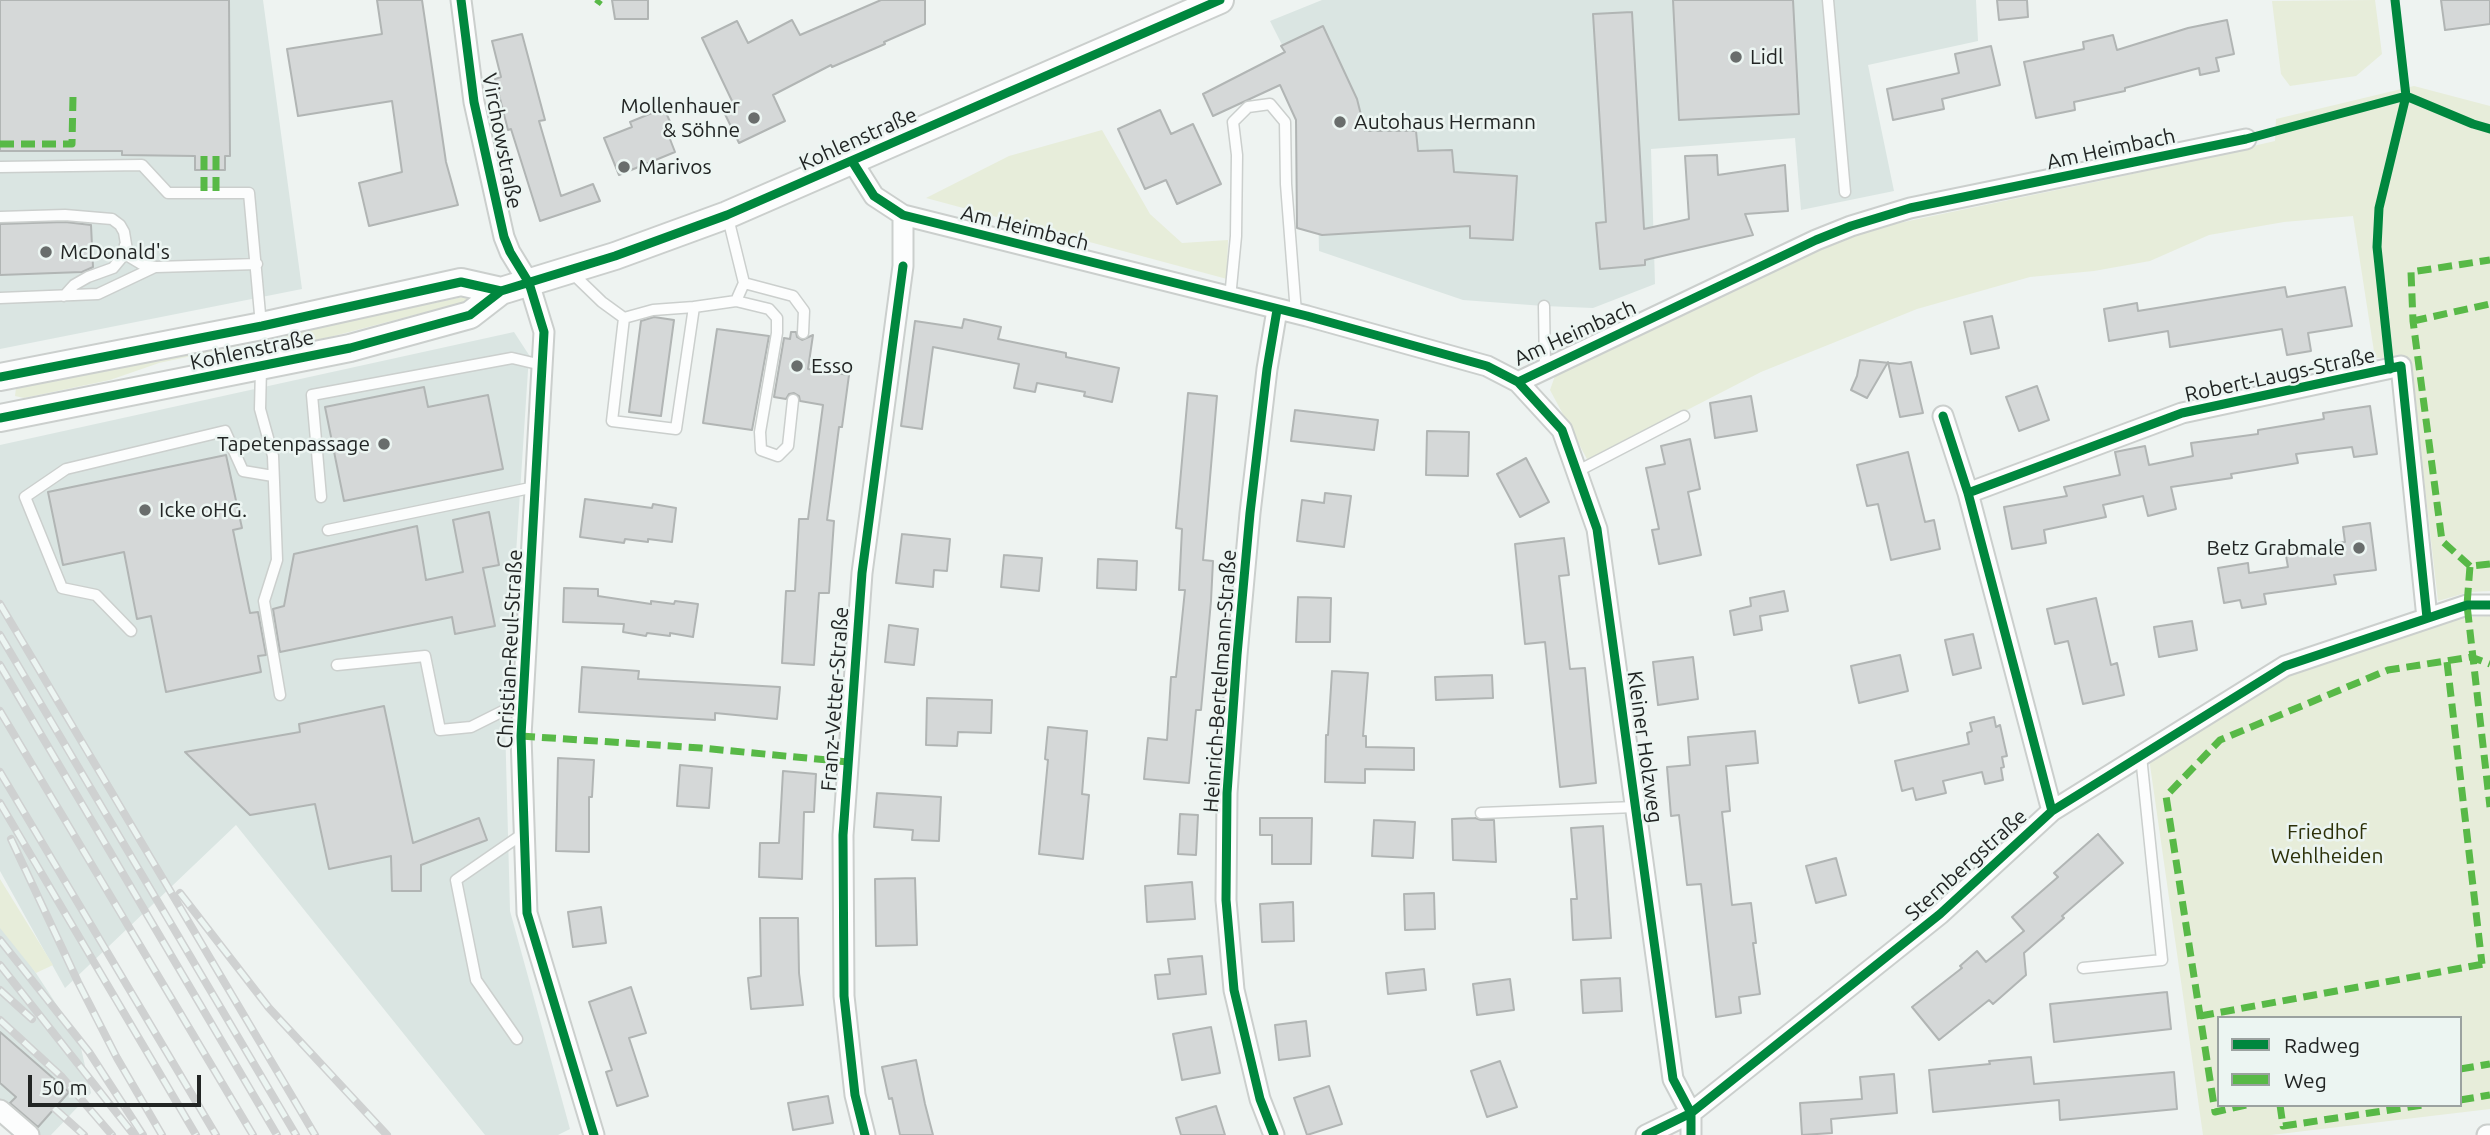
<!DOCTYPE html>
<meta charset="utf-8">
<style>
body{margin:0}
#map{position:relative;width:2490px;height:1135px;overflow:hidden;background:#eef3f1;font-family:Ubuntu,sans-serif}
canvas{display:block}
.legend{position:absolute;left:2217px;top:1016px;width:245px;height:91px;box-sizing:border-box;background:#ecf5f2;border:2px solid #9ba2a0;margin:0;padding:9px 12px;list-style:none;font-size:21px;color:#222524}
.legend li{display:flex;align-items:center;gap:14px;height:35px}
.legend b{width:35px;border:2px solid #9ba2a0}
.scale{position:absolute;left:28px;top:1075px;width:173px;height:32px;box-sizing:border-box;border:4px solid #222524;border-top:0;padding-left:9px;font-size:21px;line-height:24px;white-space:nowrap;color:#222524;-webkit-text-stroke:5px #ecf5f2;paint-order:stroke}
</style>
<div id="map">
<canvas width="2490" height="1135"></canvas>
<ul class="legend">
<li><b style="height:9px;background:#00873e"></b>Radweg</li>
<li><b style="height:9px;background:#58b947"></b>Weg</li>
</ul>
<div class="scale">50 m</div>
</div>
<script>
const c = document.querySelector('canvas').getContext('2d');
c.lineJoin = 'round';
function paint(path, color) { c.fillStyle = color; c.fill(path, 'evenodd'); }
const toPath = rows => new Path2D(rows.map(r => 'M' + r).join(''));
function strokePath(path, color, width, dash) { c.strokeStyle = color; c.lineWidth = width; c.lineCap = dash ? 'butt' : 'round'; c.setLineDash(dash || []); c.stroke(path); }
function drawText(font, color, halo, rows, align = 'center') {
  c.font = font + ' Ubuntu,sans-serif'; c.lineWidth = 5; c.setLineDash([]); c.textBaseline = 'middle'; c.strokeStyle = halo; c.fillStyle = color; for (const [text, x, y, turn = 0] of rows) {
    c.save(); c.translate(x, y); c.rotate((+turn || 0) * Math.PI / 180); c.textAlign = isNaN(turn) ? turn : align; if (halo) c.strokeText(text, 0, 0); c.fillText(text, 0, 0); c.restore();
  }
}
const built = toPath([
 [0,0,263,0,302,289,0,349],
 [1322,0,1976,0,1978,41,1868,65,1894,191,1801,210,1795,138,1651,149,1655,284,1593,308,1544,306,1463,300,1319,251,1316,112,1270,21],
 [514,332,529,355,505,722,510,911,570,1129,558,1135,485,1135,236,825,65,988,0,871,0,445],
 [0,918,79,1039,91,1093,51,1135,36,1135,0,1101]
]);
const green = toPath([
 [2375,0,2382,54,2356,76,2290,86,2281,74,2272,1],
 [2414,86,2490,106,2490,591,2469,592,2438,601,2410,358,2375,358,2353,216,2284,222,2209,235,2150,261,2094,271,2030,277,1917,309,1761,372,1588,461,1550,390,1556,373,1832,244,1880,227,2114,178,2275,141,2276,119],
 [1102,130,1150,214,1182,243,1228,240,1227,279,926,198,1009,156],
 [473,295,472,300,284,349,281,334],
 [244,341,238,346,159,363,110,380,24,398,15,396,16,388,21,385],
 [2490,616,2490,1109,2271,1135,2203,1135,2149,758,2291,672,2467,617],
 [2219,1018,2460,1018,2460,1105,2219,1105],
 [0,879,53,965,36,973,0,928]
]);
const building = toPath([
 [0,0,229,0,230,156,225,156,225,170,195,170,195,156,122,155,122,151,0,151,0,0],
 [377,0,422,0,446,162,458,205,369,226,359,183,402,172,392,101,298,116,287,49,382,34,377,0],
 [612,0,648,0,648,19,615,19,612,0],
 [881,0,925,0,925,24,884,42,885,44,832,67,831,65,773,95,785,121,739,143,722,108,733,103,702,38,737,21,748,43,792,20,800,35,881,0],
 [1673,0,1793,0,1799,114,1679,120,1673,0],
 [1997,0,2027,0,2028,17,1999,20,1997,0],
 [2441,0,2490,0,2490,24,2445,30,2441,0],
 [1632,12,1644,229,1689,219,1685,156,1717,155,1718,175,1785,165,1788,211,1745,214,1753,235,1645,260,1645,265,1600,269,1596,223,1606,222,1593,14,1632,12],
 [2227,20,2234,54,2216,58,2219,71,2200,75,2199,68,2125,88,2125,91,2074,102,2075,110,2036,118,2024,62,2084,49,2083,42,2113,35,2117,50,2188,28,2227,20],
 [1323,26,1357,99,1365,131,1416,131,1418,151,1452,150,1454,172,1517,176,1513,240,1470,238,1470,226,1322,235,1297,228,1296,120,1280,85,1213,116,1203,94,1285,52,1281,46,1323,26],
 [522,34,545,120,539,121,561,196,593,184,600,201,540,221,511,129,508,130,495,79,501,77,492,41,522,34],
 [1991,46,2000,85,1942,99,1944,109,1893,120,1887,89,1959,73,1955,54,1991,46],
 [664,108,674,131,668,134,675,152,619,175,604,138,632,127,630,122,664,108],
 [1160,110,1171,134,1193,124,1221,184,1177,204,1166,180,1145,189,1118,129,1160,110],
 [65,222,91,225,93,267,82,272,0,275,0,224,65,222],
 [2285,287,2287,297,2345,287,2352,326,2308,333,2311,351,2287,355,2282,329,2170,347,2168,331,2109,341,2104,309,2137,303,2138,311,2285,287],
 [1992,316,1999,348,1971,354,1964,322,1992,316],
 [654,317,674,320,661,416,629,412,641,321,654,317],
 [964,319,1001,327,998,339,1066,353,1066,357,1119,368,1112,402,1084,396,1085,392,1037,383,1035,392,1014,388,1019,364,933,347,922,429,901,426,915,321,962,328,964,319],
 [717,329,769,336,752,430,703,423,717,329],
 [791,332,796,332,797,337,802,340,813,335,808,369,849,375,842,427,839,427,827,520,834,521,829,593,819,593,814,665,782,663,786,591,795,591,799,519,808,519,823,405,800,401,799,396,794,393,789,394,786,399,774,397,784,338,790,339,791,332],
 [1860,360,1900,364,1911,362,1923,413,1900,417,1888,362,1867,398,1851,390,1857,376,1860,360],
 [2037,386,2049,420,2019,431,2006,397,2037,386],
 [424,387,428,407,488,395,503,469,344,501,325,407,424,387],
 [1188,393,1217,396,1203,560,1213,561,1211,601,1201,710,1196,710,1189,783,1144,779,1148,738,1167,740,1171,677,1176,677,1185,590,1179,590,1182,529,1176,528,1188,393],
 [1751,396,1757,431,1715,438,1710,403,1751,396],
 [2370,406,2377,454,2354,457,2352,447,2296,454,2298,463,2231,474,2232,478,2171,487,2176,509,2148,516,2143,496,2103,505,2106,517,2044,530,2046,543,2012,549,2004,507,2067,496,2064,487,2120,475,2115,452,2145,446,2149,465,2193,456,2191,443,2258,434,2258,430,2324,419,2323,413,2370,406],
 [1295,410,1378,420,1374,450,1291,441,1295,410],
 [1427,431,1469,432,1468,476,1426,475,1427,431],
 [1690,439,1700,489,1688,492,1701,555,1659,564,1652,530,1659,529,1646,468,1665,464,1661,446,1690,439],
 [1908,452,1925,522,1934,520,1940,549,1891,560,1878,504,1867,506,1857,465,1908,452],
 [226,455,242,528,233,530,250,613,258,612,266,655,258,656,261,672,166,692,151,616,137,619,124,552,63,565,48,492,226,455],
 [1526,458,1549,502,1520,517,1497,474,1526,458],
 [1325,493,1351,496,1344,547,1297,541,1302,500,1324,503,1325,493],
 [585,499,652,508,653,504,676,508,672,542,648,539,648,542,625,539,624,543,580,537,585,499],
 [489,512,499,565,483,568,495,626,455,634,452,617,280,652,273,609,284,606,294,554,417,526,426,580,463,572,453,520,489,512],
 [2370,523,2376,570,2334,575,2336,584,2264,594,2266,604,2242,608,2240,600,2224,603,2218,568,2248,563,2249,573,2288,567,2285,550,2345,542,2343,527,2370,523],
 [902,534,950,539,947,571,934,570,933,587,896,583,902,534],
 [1564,538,1569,575,1559,576,1570,669,1585,668,1596,783,1560,787,1545,642,1525,644,1515,544,1564,538],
 [1004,555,1042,558,1039,591,1001,587,1004,555],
 [1098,559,1137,561,1136,590,1097,588,1098,559],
 [564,588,598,589,598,596,651,604,651,601,674,604,675,601,698,604,693,637,670,633,670,636,647,633,646,636,623,632,624,624,563,622,564,588],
 [1784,591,1788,611,1760,616,1762,630,1734,635,1730,611,1751,606,1750,598,1784,591],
 [1298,597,1331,598,1330,642,1296,642,1298,597],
 [2096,598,2111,665,2117,663,2124,695,2083,704,2068,641,2055,644,2047,609,2096,598],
 [2192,621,2197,650,2159,657,2154,627,2192,621],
 [889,625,918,629,914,665,885,662,889,625],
 [1973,634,1981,668,1953,675,1945,640,1973,634],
 [1900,655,1908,691,1859,703,1851,666,1900,655],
 [1693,657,1698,699,1658,705,1653,662,1693,657],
 [582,667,639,671,638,679,780,687,777,719,715,713,715,720,579,712,582,667],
 [1332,671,1368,673,1363,736,1366,736,1366,747,1414,748,1414,770,1365,769,1365,783,1325,782,1326,735,1328,735,1332,671],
 [1492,675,1493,698,1436,700,1435,677,1492,675],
 [927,698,992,700,991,733,958,732,957,746,926,745,927,698],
 [384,706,413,843,479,818,487,840,421,865,421,891,392,891,391,856,329,869,315,804,250,815,185,752,300,732,299,724,384,706],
 [1994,717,1996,727,2000,725,2007,756,2002,757,2004,767,2001,768,2003,780,1985,784,1982,772,1943,781,1946,793,1916,800,1913,788,1902,791,1895,761,1969,744,1967,733,1972,731,1970,723,1994,717],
 [1048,727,1087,731,1082,794,1089,795,1083,859,1039,854,1048,760,1045,759,1048,727],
 [1755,731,1758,763,1726,766,1730,811,1722,812,1732,905,1751,903,1756,943,1753,943,1760,994,1739,997,1741,1013,1716,1017,1701,884,1687,885,1679,815,1671,816,1667,767,1690,765,1688,737,1755,731],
 [558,758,594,760,592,797,589,797,589,852,556,851,558,758],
 [680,765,712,768,709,808,677,806,680,765],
 [783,771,816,774,814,812,804,812,802,879,759,877,760,843,779,843,783,771],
 [877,793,941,797,939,841,912,840,913,830,874,827,877,793],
 [1180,814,1198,815,1196,855,1178,854,1180,814],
 [1260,818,1312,818,1311,864,1272,864,1272,835,1260,835,1260,818],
 [1475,818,1481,820,1494,820,1496,862,1453,860,1452,819,1475,818],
 [1374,820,1415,822,1413,858,1372,856,1374,820],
 [1603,826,1611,938,1573,940,1571,899,1577,899,1571,828,1603,826],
 [2098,834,2123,863,2062,916,2064,918,2024,953,2026,975,1993,1004,1989,1000,1939,1040,1912,1007,1962,968,1960,966,1977,951,1986,962,2024,931,2012,917,2058,877,2054,873,2098,834],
 [1836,858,1846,895,1816,903,1806,866,1836,858],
 [915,878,917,945,876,946,875,879,915,878],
 [1192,882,1195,919,1147,922,1145,886,1192,882],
 [1434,893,1435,929,1405,930,1404,894,1434,893],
 [1293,902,1294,941,1262,942,1260,904,1293,902],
 [601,907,606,943,573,947,568,912,601,907],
 [760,918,798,918,799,973,803,1005,751,1009,748,978,761,976,760,918],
 [1202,956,1206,994,1158,999,1155,975,1170,974,1168,959,1202,956],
 [1424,969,1426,990,1388,994,1386,973,1424,969],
 [1620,978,1622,1011,1583,1013,1581,980,1620,978],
 [1510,979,1514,1010,1477,1015,1473,984,1510,979],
 [631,987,646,1033,629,1038,648,1096,617,1106,606,1072,612,1070,589,1002,631,987],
 [2167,992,2171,1029,2054,1042,2050,1004,2167,992],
 [1306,1021,1310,1056,1279,1060,1275,1025,1306,1021],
 [1211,1027,1220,1073,1182,1080,1173,1034,1211,1027],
 [0,1032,69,1092,38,1127,10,1103,16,1097,0,1083,0,1032],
 [2031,1057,2034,1084,2174,1072,2177,1109,2060,1120,2059,1100,1933,1112,1929,1070,1990,1064,1989,1061,2031,1057],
 [916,1060,925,1104,933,1135,900,1135,892,1098,889,1099,882,1067,916,1060],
 [1500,1061,1517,1107,1487,1117,1471,1071,1500,1061],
 [1894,1074,1897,1113,1831,1119,1832,1133,1802,1135,1800,1103,1862,1099,1860,1077,1894,1074],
 [1329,1086,1342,1124,1307,1135,1294,1098,1329,1086],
 [828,1096,833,1123,793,1130,788,1103,828,1096],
 [1216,1106,1225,1135,1181,1135,1176,1118,1216,1106]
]);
const lane = toPath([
 [1828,0,1845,192],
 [0,167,142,165,168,193,249,193,261,325],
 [0,217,65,215,112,219,120,225,124,232,128,256,143,265,156,267,257,264],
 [728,218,744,283,736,301],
 [572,273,602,302,624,318],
 [744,283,793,296,804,311,803,333],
 [64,296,74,285,88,277,113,268,123,256,125,245],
 [0,298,98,294,155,267],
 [1230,298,1236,236,1237,155,1233,122,1248,107,1270,104,1285,122,1286,184,1296,313],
 [1544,306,1545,368],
 [624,318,612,421,676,429,694,307,736,301,769,309,777,318,777,333,760,432,761,450,778,456,788,446,793,400],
 [624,318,653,310,694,307],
 [261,368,260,409,273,456,277,560,264,601,280,695],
 [1576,472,1684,416],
 [321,497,312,395,512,358,542,365],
 [328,530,535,487],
 [131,631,96,595,62,588,25,497,66,469,225,431,243,471,273,476],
 [337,665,425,656,440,730,471,727,523,701],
 [1481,813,1635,807],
 [2083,968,2162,960,2141,756],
 [517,1039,476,980,456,880,524,833]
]);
const street = toPath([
 [461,0,474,102,504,237,510,252,529,283,544,332,521,736,527,913,594,1135],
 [852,161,874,196,903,215,1307,316,1487,366,1518,382,1562,430,1597,529,1673,1079,1691,1113,1691,1135],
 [1518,382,1816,240,1851,226,1910,208,2246,139],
 [1943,416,1968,493,2052,811],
 [1968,493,2182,413,2401,366,2427,618],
 [0,1110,29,1135],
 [865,1135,855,1095,844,996,843,835,862,573,903,266,903,215],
 [1274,1135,1260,1099,1234,990,1226,900,1227,793,1237,655,1250,513,1267,369,1277,310],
 [1646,1135,1691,1113,1940,914,2052,811,2285,666,2467,605,2490,605],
 [2487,1135,2490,1135]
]);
const secondary = toPath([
 [0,377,262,326,461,282,501,291],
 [0,418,350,348,470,315,501,291,615,256,727,215,1220,0]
]);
const rail = toPath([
 [0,604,315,1135],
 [0,635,296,1135],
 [0,665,277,1135],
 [0,711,253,1135],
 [0,772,216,1135],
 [0,803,196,1135],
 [11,839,78,982,117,1058,162,1135],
 [180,893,269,1008,387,1135],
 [0,940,89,1052,143,1135],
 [0,965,134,1135],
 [0,990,32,1019],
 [0,1020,62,1077,112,1135],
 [54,1108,84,1135]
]);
const quiet = toPath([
 [597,4,600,0],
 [0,144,72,144,73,96],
 [204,156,204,193],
 [216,156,216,193],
 [2413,321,2490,304],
 [2490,564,2470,566,2467,605,2490,807],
 [2470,566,2442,541,2413,321,2411,272,2490,260],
 [2447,662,2482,964],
 [521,736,701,748,848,762],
 [2200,1016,2489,963],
 [2460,1069,2490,1064],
 [2460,1100,2490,1095],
 [2246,1105,2215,1112,2166,796,2220,740,2388,670,2471,657,2490,664],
 [2280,1105,2283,1126,2423,1105]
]);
const cycleway = toPath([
 [461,0,474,102,504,237,510,252,529,283,544,332,521,736,527,913,594,1135],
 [852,161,874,196,903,215,1307,316,1487,366,1518,382,1562,430,1597,529,1673,1079,1691,1113,1691,1135],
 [2390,369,2377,247,2379,208,2406,96,2395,0],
 [0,377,262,326,461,282,501,291],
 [1518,382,1816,240,1851,226,1910,208,2246,139,2406,96,2473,124,2490,129],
 [1943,416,1968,493,2052,811],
 [0,418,350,348,470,315,501,291,615,256,727,215,1220,0],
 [1968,493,2182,413,2401,366,2427,618],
 [865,1135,855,1095,844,996,843,835,862,573,903,266],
 [1274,1135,1260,1099,1234,990,1226,900,1227,793,1237,655,1250,513,1267,369,1277,310],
 [1646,1135,1691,1113,1940,914,2052,811,2285,666,2467,605,2490,605]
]);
const markers = [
 [1736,57,7,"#696d6c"],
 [754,118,7,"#696d6c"],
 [1340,122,7,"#696d6c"],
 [624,167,7,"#696d6c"],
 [46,252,7,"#696d6c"],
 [797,366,7,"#696d6c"],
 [384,444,7,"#696d6c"],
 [145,510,7,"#696d6c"],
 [2359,548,7,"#696d6c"]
];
const poiNames = [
 ["Lidl",1750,57],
 ["Mollenhauer",740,106,"right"],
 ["& Söhne",740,130,"right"],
 ["Autohaus Hermann",1354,122],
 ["Marivos",638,167],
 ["McDonald's",60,252],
 ["Esso",811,366],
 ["Tapetenpassage",370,444,"right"],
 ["Icke oHG.",159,510],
 ["Betz Grabmale",2345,548,"right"]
];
const streetNames = [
 ["Kohlenstraße",858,139,-24],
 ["Virchowstraße",502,141,79],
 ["Am Heimbach",2111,149,-12],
 ["Am Heimbach",1025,228,14],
 ["Am Heimbach",1575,333,-24],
 ["Kohlenstraße",252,350,-12],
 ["Robert-Laugs-Straße",2280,375,-12],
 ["Christian-Reul-Straße",510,649,-87],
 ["Heinrich-Bertelmann-Straße",1220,681,-86],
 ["Franz-Vetter-Straße",835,699,-86],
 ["Kleiner Holzweg",1645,747,82],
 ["Sternbergstraße",1966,865,-42]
];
const parkNames = [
 ["Friedhof",2327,832],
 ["Wehlheiden",2327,856]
];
paint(built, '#dae5e2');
paint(green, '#e7edda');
paint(building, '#d5d8d8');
strokePath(building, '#b1b5b4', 2);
strokePath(lane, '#cbcfcd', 13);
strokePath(street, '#cbcfcd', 23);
strokePath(secondary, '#cbcfcd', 30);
strokePath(lane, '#fcfdfd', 10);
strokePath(street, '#fcfdfd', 19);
strokePath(secondary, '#fcfdfd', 26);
strokePath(rail, '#cfd1d1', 8);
strokePath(rail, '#ecf5f2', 5, [16]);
strokePath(quiet, '#58b947', 7, [14, 7]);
strokePath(cycleway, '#00873e', 9);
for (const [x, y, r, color] of markers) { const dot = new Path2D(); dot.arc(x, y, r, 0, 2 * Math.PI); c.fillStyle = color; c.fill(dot); strokePath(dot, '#ecf5f2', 2.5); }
drawText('21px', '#222524', '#ecf5f2', poiNames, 'left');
drawText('21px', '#222524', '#ecf5f2', streetNames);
drawText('21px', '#2c3008', '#ecf5f2', parkNames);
</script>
